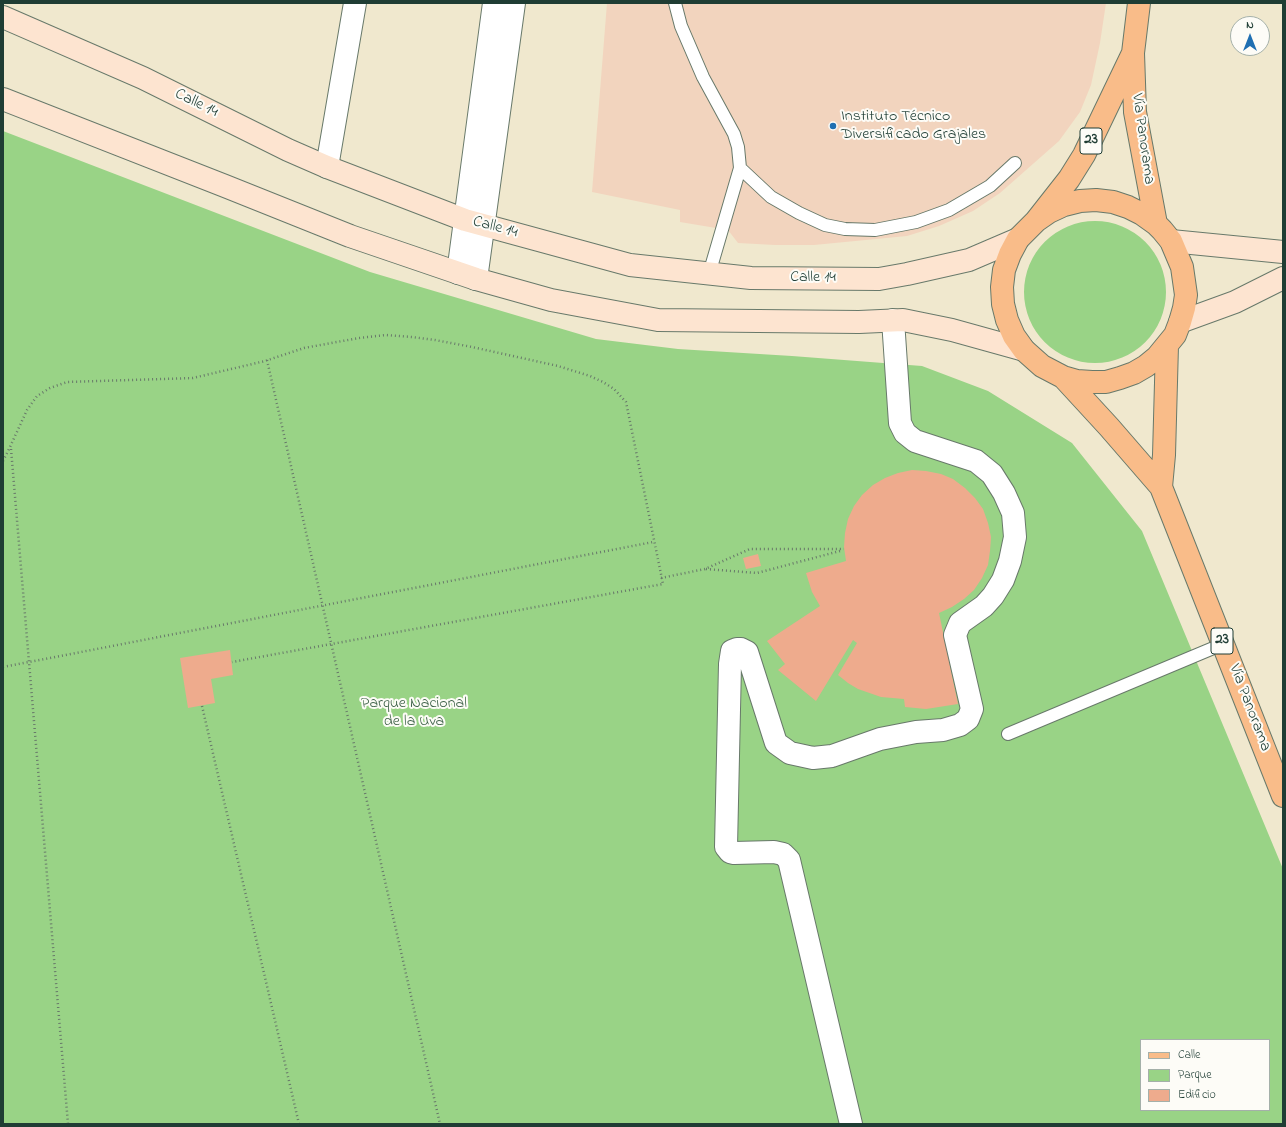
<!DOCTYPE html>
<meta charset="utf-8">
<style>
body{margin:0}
#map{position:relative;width:1286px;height:1127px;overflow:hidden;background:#f0e8ce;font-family:"Indie Flower",sans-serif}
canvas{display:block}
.frame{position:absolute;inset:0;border:4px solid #1f3d34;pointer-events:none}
.legend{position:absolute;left:1140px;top:1039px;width:130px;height:72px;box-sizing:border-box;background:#fdfcf7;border:1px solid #a4b0a9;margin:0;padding:5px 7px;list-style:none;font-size:12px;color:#1f3d34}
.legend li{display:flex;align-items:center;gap:8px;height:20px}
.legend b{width:20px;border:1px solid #a4b0a9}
.north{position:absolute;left:1230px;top:16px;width:40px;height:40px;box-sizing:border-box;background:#fdfcf7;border:1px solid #a4b0a9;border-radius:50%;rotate:0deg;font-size:11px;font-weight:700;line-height:16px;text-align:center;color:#1f3d34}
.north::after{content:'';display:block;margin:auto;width:14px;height:18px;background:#1f6fb2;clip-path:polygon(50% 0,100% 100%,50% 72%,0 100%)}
</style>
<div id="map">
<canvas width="1286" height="1127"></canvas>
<div class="frame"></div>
<ul class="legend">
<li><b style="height:5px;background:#f9bc89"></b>Calle</li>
<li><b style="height:11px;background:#99d386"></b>Parque</li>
<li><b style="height:11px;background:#eeab8d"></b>Edificio</li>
</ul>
<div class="north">N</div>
</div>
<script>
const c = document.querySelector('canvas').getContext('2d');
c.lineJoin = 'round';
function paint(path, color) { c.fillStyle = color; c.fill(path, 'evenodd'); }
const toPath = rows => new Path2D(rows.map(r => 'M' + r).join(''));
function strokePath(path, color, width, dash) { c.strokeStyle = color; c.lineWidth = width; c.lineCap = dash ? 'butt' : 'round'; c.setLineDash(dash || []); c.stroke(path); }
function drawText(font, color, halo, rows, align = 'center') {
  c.font = font + ' "Indie Flower",sans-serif'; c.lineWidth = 4; c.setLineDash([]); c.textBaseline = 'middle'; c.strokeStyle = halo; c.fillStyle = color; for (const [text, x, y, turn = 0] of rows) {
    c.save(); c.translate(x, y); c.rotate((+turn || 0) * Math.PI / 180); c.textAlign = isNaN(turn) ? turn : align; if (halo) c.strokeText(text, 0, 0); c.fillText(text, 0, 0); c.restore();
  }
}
const built = toPath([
 [607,3,1106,3,1100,43,1091,85,1080,112,1059,141,1000,193,973,211,939,226,907,236,814,245,775,245,738,243,728,230,680,222,680,210,592,192]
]);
const green = toPath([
 [3,131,370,272,596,339,678,349,792,356,922,366,988,391,1072,443,1142,531,1283,869,1283,1124,3,1124],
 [1141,1040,1269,1040,1269,1110,1141,1110],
 '1024 292a71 71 0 1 1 142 0a71 71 0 1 1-142 0Z'
]);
const building = toPath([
 [912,470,926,471,941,474,953,479,965,488,975,498,983,509,988,523,991,537,990,551,988,565,982,578,974,590,964,599,952,607,939,613,958,704,926,709,905,707,904,699,881,697,858,689,848,683,838,675,857,643,853,640,816,701,778,670,785,664,767,641,820,606,812,592,806,573,846,561,844,547,845,533,848,519,854,506,862,495,873,485,885,478,898,473],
 [758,554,761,566,746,569,743,558],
 [230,650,233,675,211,679,215,703,188,708,180,658]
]);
const path = toPath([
 [267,360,440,1124],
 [11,449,68,1124],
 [3,461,10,447,27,410,37,396,50,388,67,382,193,378,265,361,304,348,359,338,386,335,412,337,435,340,472,347,558,366,590,376,603,382,614,389,626,402,663,584,232,662],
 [706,569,757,573,840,551],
 [661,578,705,569,750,549,844,549],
 [3,667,653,542],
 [202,706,299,1124]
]);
const service = toPath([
 [675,3,681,26,703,77,734,134,738,147,740,168,709,274],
 [740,168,771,197,799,213,825,225,845,229,875,230,916,222,949,210,990,186,1015,163],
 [1008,734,1223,644]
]);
const minor = toPath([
 [327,167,355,3],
 [458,273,494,3],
 [476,279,514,3],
 [851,1124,789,860,783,854,774,852,734,853,730,852,726,847,730,664,732,651,737,649,741,649,747,652,776,743,790,753,813,758,832,756,880,739,916,732,943,730,960,725,968,719,972,709,955,635,960,623,984,606,993,596,1003,580,1010,561,1015,537,1013,513,1004,493,992,474,976,461,915,441,905,433,900,423,893,320]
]);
const secondary = toPath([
 [3,17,143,78,288,150,327,167,465,220,630,265,751,278,879,279,907,274,969,260,1018,239],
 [3,99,225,186,350,236,476,279,551,300,658,320,859,322,903,320,952,330,1024,350],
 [1171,241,1283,252],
 [1180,322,1235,302,1283,278]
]);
const primary = toPath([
 [1139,3,1133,53,1135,112,1156,224],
 [1036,221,1049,212,1064,205,1080,201,1096,200,1113,202,1128,207,1142,214,1156,224,1162,230,1171,241,1182,267,1186,295,1184,308,1180,322,1175,335,1157,357,1146,366,1134,373,1120,378,1106,382,1092,382,1077,381,1063,377,1042,366,1024,350,1014,336,1007,320,1003,304,1002,287,1004,270,1010,254,1018,239,1036,221,1069,179,1084,155,1133,53],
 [1063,377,1109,427,1161,487,1283,796],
 [1161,487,1164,455,1167,346]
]);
const markers = [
 [833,126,4,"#1f6fb2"]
];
const shields = [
 [1091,141,22],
 [1222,641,22]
];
const shieldNames = [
 ["23",1091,141],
 ["23",1222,641]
];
const streetNames = [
 ["Calle 14",196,104,26],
 ["Vía Panorama",1142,139,82],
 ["Calle 14",495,228,15],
 ["Calle 14",813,278],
 ["Vía Panorama",1249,708,69]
];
const poiNames = [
 ["Instituto Técnico",841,117],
 ["Diversificado Grajales",841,135]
];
const parkNames = [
 ["Parque Nacional",414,704],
 ["de la Uva",414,722]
];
paint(built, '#f2d4be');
paint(green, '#99d386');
paint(building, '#eeab8d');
strokePath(service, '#68796a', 14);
strokePath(minor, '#68796a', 24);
strokePath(secondary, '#68796a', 24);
strokePath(primary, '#68796a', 24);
strokePath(path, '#68796a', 2.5, [1, 3]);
strokePath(service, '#fff', 12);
strokePath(minor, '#fff', 22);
strokePath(secondary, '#fde4d0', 22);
strokePath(primary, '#f9bc89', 22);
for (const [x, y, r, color] of markers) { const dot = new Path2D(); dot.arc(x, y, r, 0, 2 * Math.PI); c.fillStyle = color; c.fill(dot); strokePath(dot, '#fdfcf7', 1.5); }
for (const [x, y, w] of shields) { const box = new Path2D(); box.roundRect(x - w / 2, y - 13, w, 26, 3); c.fillStyle = '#fdfcf7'; c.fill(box); strokePath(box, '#1f3d34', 1); }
drawText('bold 15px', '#1f3d34', null, shieldNames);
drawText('16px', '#1f3d34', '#fdfcf7', streetNames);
drawText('16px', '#1f3d34', '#fdfcf7', poiNames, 'left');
drawText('16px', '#3e6248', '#fdfcf7', parkNames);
</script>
